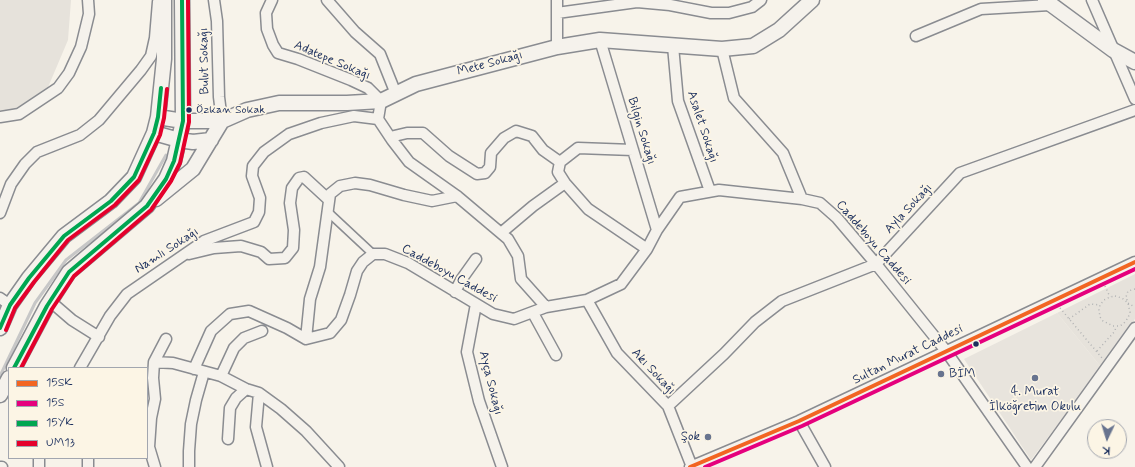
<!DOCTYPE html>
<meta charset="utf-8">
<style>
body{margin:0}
#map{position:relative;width:1135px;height:467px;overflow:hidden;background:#f7f3ea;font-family:Mynerve,sans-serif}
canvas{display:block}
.legend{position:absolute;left:8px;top:367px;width:140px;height:92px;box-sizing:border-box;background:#fcf5e5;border:1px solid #a2a6af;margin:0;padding:5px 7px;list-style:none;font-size:12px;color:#1b2f5e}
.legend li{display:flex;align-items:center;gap:8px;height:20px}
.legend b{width:20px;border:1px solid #a2a6af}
.north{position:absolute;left:1087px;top:419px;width:40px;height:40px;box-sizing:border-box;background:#fcf5e5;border:1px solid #a2a6af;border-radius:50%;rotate:184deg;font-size:11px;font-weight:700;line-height:16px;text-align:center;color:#1b2f5e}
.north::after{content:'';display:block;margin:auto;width:14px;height:18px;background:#68748f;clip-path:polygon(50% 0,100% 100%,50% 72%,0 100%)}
</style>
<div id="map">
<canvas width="1135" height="467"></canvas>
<ul class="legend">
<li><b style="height:5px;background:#f26522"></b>15SK</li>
<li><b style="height:5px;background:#e5007d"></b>15S</li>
<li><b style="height:5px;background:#00a651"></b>15YK</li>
<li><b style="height:5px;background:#e4002b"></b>UM13</li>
</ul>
<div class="north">K</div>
</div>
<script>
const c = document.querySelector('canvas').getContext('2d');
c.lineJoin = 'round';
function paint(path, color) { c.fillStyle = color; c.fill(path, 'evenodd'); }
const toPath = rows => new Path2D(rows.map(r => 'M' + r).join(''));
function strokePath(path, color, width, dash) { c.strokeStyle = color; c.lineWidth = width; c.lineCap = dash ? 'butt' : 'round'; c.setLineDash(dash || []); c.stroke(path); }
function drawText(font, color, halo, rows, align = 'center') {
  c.font = font + ' Mynerve,sans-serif'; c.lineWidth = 3.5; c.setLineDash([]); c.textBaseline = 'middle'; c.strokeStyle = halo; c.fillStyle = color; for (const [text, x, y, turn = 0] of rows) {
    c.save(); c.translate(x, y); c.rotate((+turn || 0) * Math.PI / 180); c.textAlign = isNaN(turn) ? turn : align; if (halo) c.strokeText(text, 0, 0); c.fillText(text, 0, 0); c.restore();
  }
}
const built = toPath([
 [1057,313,1101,367,1031,460,964,359]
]);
const green = toPath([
 [0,0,71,0,68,40,46,92,0,117],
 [1135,274,1135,319,1101,367,1057,313]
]);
const stream = toPath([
 [0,376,35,303,66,260,139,203,166,155]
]);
const path = toPath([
 [1105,286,1110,297],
 [1135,289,1128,291,1126,297,1128,303,1133,306,1135,305],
 [1115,296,1122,298,1128,303,1130,312,1128,318,1124,323,1120,326,1113,326,1103,321,1100,317,1099,310,1100,305,1104,300,1110,297,1115,296],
 [1060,308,1102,358],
 [1069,319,1090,304,1100,305],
 [1097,351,1115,331,1116,326]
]);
const pedestrian = toPath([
 [328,212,373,254]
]);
const minor = toPath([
 [214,0,217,21,219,97,222,121],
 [272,0,266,13,267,29,273,45,278,53,298,59,351,80,368,88,381,101,378,119,392,140,409,162,457,196,508,239,518,256,521,279,546,307],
 [327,0,355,32,380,54,396,94],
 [1092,0,1135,99],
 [557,13,637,2,670,5,711,13,729,13,752,7,761,0],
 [916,36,981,9,1050,5],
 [600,40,657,230],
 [673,46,678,101,710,191],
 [557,47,557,0],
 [722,49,734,98,783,153,802,199],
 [0,117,19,114,58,88,69,73,81,47,89,14,88,0],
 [390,137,407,133,423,133,449,156,477,174,485,173,490,167,491,153,504,138,516,131,532,136,543,150,560,162],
 [633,150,578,148,560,162,558,172,565,183,588,209,647,249],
 [0,213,11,184,25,164,37,152,80,135,99,120,141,70,151,56,155,38,158,2],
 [501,233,533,206,565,183],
 [189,254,214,248,241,246,261,252,269,259,285,258,293,248,294,230,290,203,292,188,299,178,304,177,329,200],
 [455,292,461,280,476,259],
 [0,298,10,305],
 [587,300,617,353,668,406,692,467],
 [50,301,72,320,99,337],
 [476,304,467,352,479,401,502,467],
 [533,313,556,355],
 [306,339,310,299,320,267,330,194,340,186,355,183,370,185,404,195,432,201,457,196],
 [154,362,173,363,221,376,246,389,259,393,281,409,306,431,339,467],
 [80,368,110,316,127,294,204,241,254,222,259,212,260,198,252,176,253,166,264,152,289,134,321,123,354,116,378,119],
 [194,369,211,331,230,314,249,311,287,328,306,339,330,333,341,320,350,295,357,271,363,262,373,254,385,254,408,263,493,314,514,319,546,307,587,300,621,284,647,249,657,230,680,197,719,190,802,199,820,203,837,218,876,264,946,351,1027,467],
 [221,376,234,348,244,338,262,331],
 [259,393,256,427,267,467],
 [668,406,724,354,755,322,782,301,876,264,960,173,1135,110],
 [799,421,825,467],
 [228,439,230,408,236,398,246,389],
 [0,467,2,467],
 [39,467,39,458],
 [88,467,88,458],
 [155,467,149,447,151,418,155,399,153,378,154,362,166,339],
 [189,467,189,451,191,424,196,400,204,372],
 [690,467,799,421,1135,262],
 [1035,467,1135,328]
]);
const secondary = toPath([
 [1045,0,1113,50,1135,62],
 [158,117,183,121,222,121,247,110,279,103,347,103,381,101,416,84,557,47,600,40,722,49,753,46,779,30,812,0],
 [154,133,179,140,193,142,211,140],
 [156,199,193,169,222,121],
 [0,328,10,305,29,278,64,236,111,201,134,177,154,133,158,117,164,59,164,0],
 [14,368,47,306,69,272,147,206,166,179,174,161,183,121,182,0],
 [0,395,9,378]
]);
const bus1 = toPath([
 [690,467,799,421,1135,262]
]);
const bus2 = toPath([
 [705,467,802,426,1135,269]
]);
const bus3 = toPath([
 [0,328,10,305,29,278,64,236,111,201,134,177,154,133,158,117,161,88],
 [14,368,47,306,69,272,147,206,166,179,174,161,183,121,182,0]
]);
const bus4 = toPath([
 [6,330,15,308,34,282,68,240,115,205,139,180,160,135,164,118,167,89],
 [21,368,52,309,74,276,151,210,171,181,180,163,189,122,188,0]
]);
const markers = [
 [189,110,3.5,"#1b2f5e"],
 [976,344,3.5,"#1b2f5e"],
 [941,374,4,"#68748f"],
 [1035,378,4,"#68748f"],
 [708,437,4,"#68748f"]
];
const busNames = [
 ["Özkan Sokak",196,110]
];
const streetNames = [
 ["Bulut Sokağı",205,61,-91],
 ["Adatepe Sokağı",332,61,23],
 ["Mete Sokağı",490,64,-15],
 ["Asalet Sokağı",702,127,72],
 ["Bilgin Sokağı",641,131,73],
 ["Ayla Sokağı",909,209,-47],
 ["Caddeboyu Caddesi",873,243,49],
 ["Namlı Sokağı",167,251,-33],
 ["Caddeboyu Caddesi",449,274,29],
 ["Sultan Murat Caddesi",908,355,-26],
 ["Akı Sokağı",653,372,47],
 ["Ayça Sokağı",490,383,76]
];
const poiNames = [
 ["BİM",949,374],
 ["4. Murat",1035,392,"center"],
 ["İlköğretim Okulu",1035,407,"center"],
 ["Şok",700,437,"right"]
];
paint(built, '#e8e4dd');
paint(green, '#e6e2db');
strokePath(stream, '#c7c7c7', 3);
strokePath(pedestrian, '#8a8c91', 10);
strokePath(minor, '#8a8c91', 13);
strokePath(secondary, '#8a8c91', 17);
strokePath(path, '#b2b3b4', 1.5, [1, 3]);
strokePath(pedestrian, '#f5f2ec', 7);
strokePath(minor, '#f5f2ec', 10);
strokePath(secondary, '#f5f2ec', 14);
strokePath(bus1, '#f26522', 4);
strokePath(bus2, '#e5007d', 4);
strokePath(bus3, '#00a651', 4);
strokePath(bus4, '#e4002b', 4);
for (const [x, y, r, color] of markers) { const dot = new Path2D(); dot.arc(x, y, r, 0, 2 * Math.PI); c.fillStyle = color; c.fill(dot); strokePath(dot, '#fcf5e5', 1.5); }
drawText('12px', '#1b2f5e', '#fcf5e5', busNames, 'left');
drawText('13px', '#1b2f5e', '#fcf5e5', streetNames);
drawText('13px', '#1b2f5e', '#fcf5e5', poiNames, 'left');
</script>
